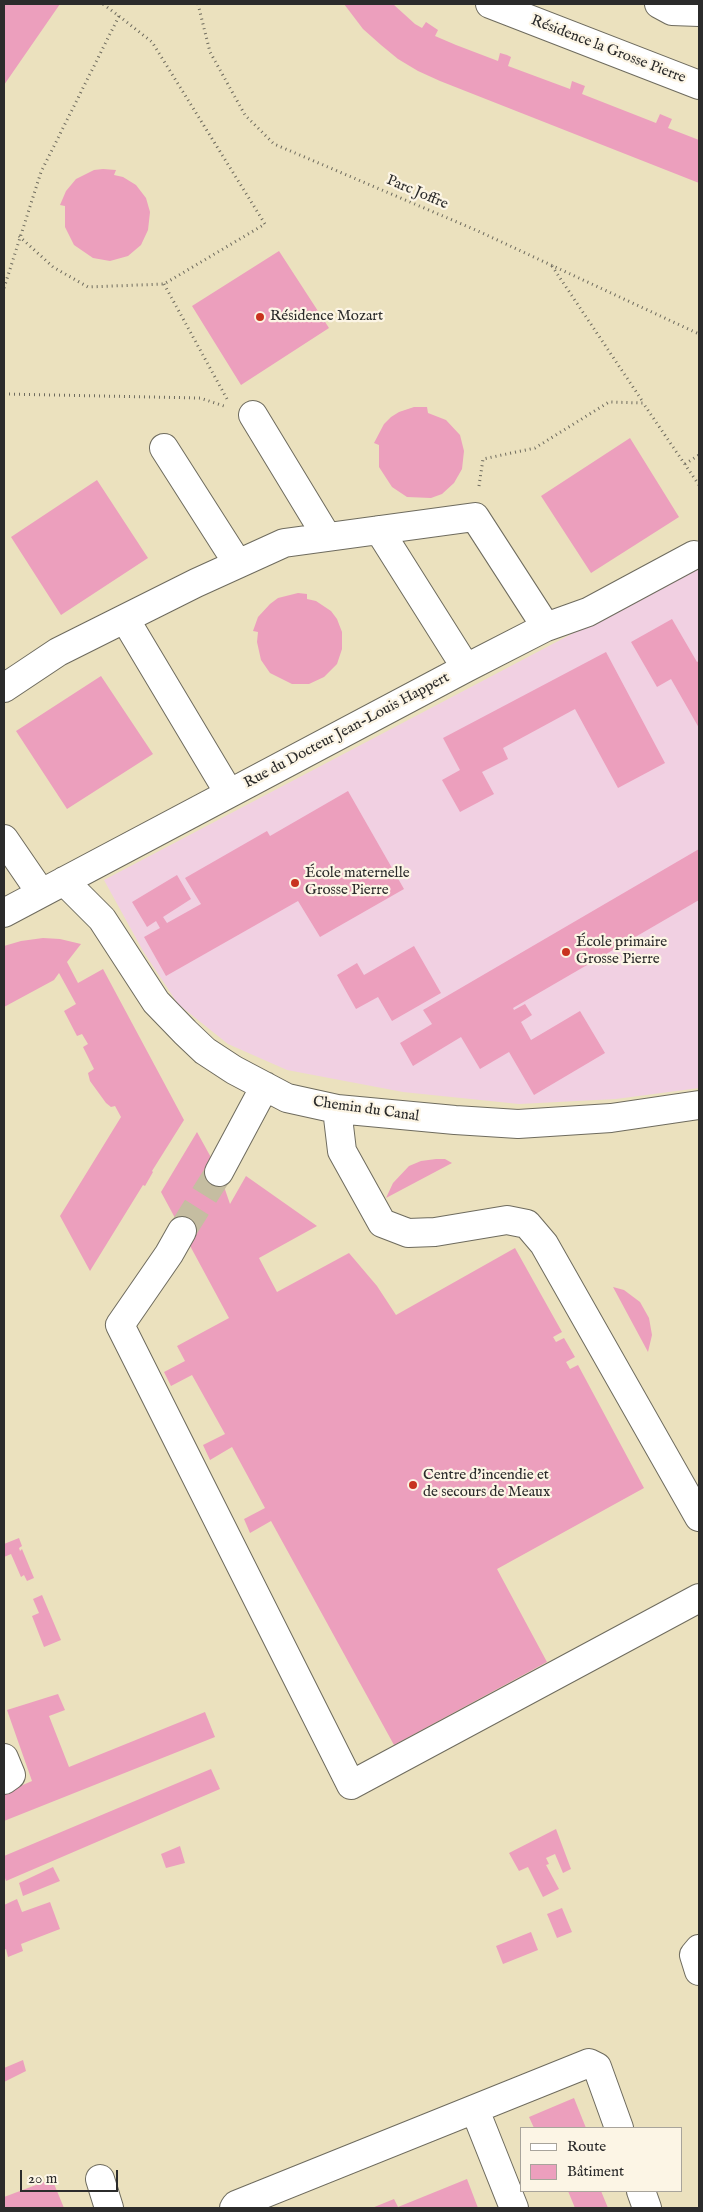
<!DOCTYPE html>
<meta charset="utf-8">
<style>
body{margin:0}
#map{position:relative;width:703px;height:2212px;overflow:hidden;background:#ebe1be;font-family:"IM FELL English",serif}
canvas{display:block}
.frame{position:absolute;inset:0;border:5px solid #2b2b2b;pointer-events:none}
.legend{position:absolute;left:520px;top:2127px;width:162px;height:65px;box-sizing:border-box;background:#fcf5e5;border:1px solid #a8a49b;margin:0;padding:6px 9px;list-style:none;font-size:15px;color:#2b2b2b}
.legend li{display:flex;align-items:center;gap:10px;height:25px}
.legend b{width:25px;border:1px solid #a8a49b}
.scale{position:absolute;left:20px;top:2170px;width:98px;height:22px;box-sizing:border-box;border:2px solid #2b2b2b;border-top:0;padding-left:6px;font-size:15px;line-height:18px;white-space:nowrap;color:#2b2b2b;-webkit-text-stroke:4px #fcf5e5;paint-order:stroke}
</style>
<div id="map">
<canvas width="703" height="2212"></canvas>
<div class="frame"></div>
<ul class="legend">
<li><b style="height:6px;background:#fff"></b>Route</li>
<li><b style="height:14px;background:#ec9fbd"></b>Bâtiment</li>
</ul>
<div class="scale">20 m</div>
</div>
<script>
const c = document.querySelector('canvas').getContext('2d');
c.lineJoin = 'round';
function paint(path, color) { c.fillStyle = color; c.fill(path, 'evenodd'); }
const toPath = rows => new Path2D(rows.map(r => 'M' + r).join(''));
function strokePath(path, color, width, dash) { c.strokeStyle = color; c.lineWidth = width; c.lineCap = dash ? 'butt' : 'round'; c.setLineDash(dash || []); c.stroke(path); }
function drawText(font, color, halo, rows, align = 'center') {
  c.font = font + ' "IM FELL English",serif'; c.lineWidth = 4.5; c.setLineDash([]); c.textBaseline = 'middle'; c.strokeStyle = halo; c.fillStyle = color; for (const [text, x, y, turn = 0] of rows) {
    c.save(); c.translate(x, y); c.rotate((+turn || 0) * Math.PI / 180); c.textAlign = isNaN(turn) ? turn : align; if (halo) c.strokeText(text, 0, 0); c.fillText(text, 0, 0); c.restore();
  }
}
const built = toPath([
 [699,567,699,1088,616,1099,519,1104,403,1092,287,1070,228,1044,178,1004,143,951,104,880]
]);
const building = toPath([
 [4,4,60,4,4,85],
 [344,4,393,4,415,24,422,28,426,22,438,30,435,36,456,45,498,61,500,53,507,55,511,57,508,66,570,89,572,81,585,86,582,94,656,123,660,114,672,119,668,128,699,140,699,183,440,81,418,71,398,59,381,45,363,29],
 [103,169,116,170,114,175,123,177,136,185,146,198,150,212,148,230,141,245,128,256,110,261,93,258,74,245,65,227,65,206,60,205,66,191,76,179,94,170],
 [279,251,329,328,241,385,192,306],
 [414,407,427,407,428,413,446,420,460,435,464,451,462,469,454,483,442,494,431,498,407,497,392,487,379,467,379,445,374,443,384,424,391,417,399,412],
 [630,438,679,517,591,573,541,496],
 [97,480,148,558,61,615,11,537],
 [298,593,307,594,307,599,316,601,331,611,337,619,342,632,342,649,337,664,324,677,309,684,292,684,270,673,261,660,257,642,258,632,253,631,258,617,270,604,278,598],
 [672,619,697,662,699,661,699,728,671,679,657,687,631,642],
 [606,652,665,763,618,788,575,709,503,748,508,759,482,772,494,794,460,812,442,780,460,770,443,738],
 [101,676,153,754,67,809,16,731],
 [348,791,404,889,320,937,298,901,166,976,144,937,160,928,156,921,147,927,132,902,177,875,191,899,163,917,167,923,201,904,185,878,267,831,270,836],
 [699,849,699,900,513,1008,514,1010,525,1004,532,1015,521,1022,531,1040,580,1011,605,1053,534,1095,509,1052,480,1069,461,1037,413,1066,400,1043,432,1024,423,1010],
 [43,938,60,939,81,944,67,962,78,983,103,969,184,1120,152,1171,153,1172,145,1186,143,1185,90,1271,60,1216,121,1117,115,1106,111,1107,106,1103,90,1081,88,1073,94,1069,83,1047,88,1044,82,1034,77,1036,64,1011,76,1004,59,973,54,980,4,1007,4,946,21,941],
 [414,946,441,993,392,1021,378,997,356,1009,337,975,357,963,364,975],
 [197,1132,219,1172,230,1204,246,1176,317,1226,259,1258,277,1292,349,1253,377,1286,396,1315,515,1248,562,1332,553,1337,556,1342,564,1338,575,1357,566,1362,570,1369,578,1365,644,1488,497,1569,547,1662,394,1745,271,1521,250,1533,244,1519,265,1508,232,1447,210,1460,203,1445,225,1434,192,1375,171,1386,164,1372,185,1361,177,1346,229,1318,161,1192],
 [436,1159,445,1159,452,1163,386,1198,393,1183,409,1166,421,1161],
 [613,1287,624,1290,640,1302,649,1318,652,1335,648,1352],
 [19,1538,22,1546,19,1548,20,1551,22,1549,34,1578,27,1581,24,1575,21,1577,11,1554,4,1557,4,1544],
 [42,1595,61,1640,44,1647,32,1616,39,1613,33,1599],
 [58,1694,65,1710,49,1716,69,1767,205,1712,215,1737,4,1821,4,1793,32,1781,7,1710],
 [211,1769,220,1789,6,1881,4,1875,4,1856],
 [556,1829,571,1869,563,1873,555,1854,546,1858,549,1864,546,1865,559,1889,543,1897,528,1867,519,1871,509,1853],
 [180,1846,185,1863,166,1868,161,1854],
 [53,1867,60,1881,23,1896,19,1883],
 [17,1899,22,1912,50,1902,60,1929,21,1944,23,1951,8,1957,6,1949,4,1950,4,1905],
 [562,1908,572,1932,557,1938,547,1914],
 [531,1932,538,1950,503,1964,496,1946],
 [23,2060,26,2071,4,2082,4,2068],
 [574,2098,586,2128,534,2128,529,2117],
 [52,2179,64,2208,4,2208,4,2197],
 [467,2179,478,2208,372,2208,394,2199,398,2207],
 [568,2191,601,2191,608,2208,575,2208]
]);
const minorTunnel = toPath([
 [182,1231,219,1172]
]);
const path = toPath([
 [198,4,210,52,245,115,274,144,478,231,699,334],
 [19,236,53,267,88,287,164,284,265,224,152,42,119,16],
 [552,266,643,402],
 [164,284,227,399],
 [4,288,41,172,119,16,103,4],
 [4,394,200,398,224,406],
 [685,464,699,455],
 [479,486,483,459,535,448,609,402,643,403,699,485]
]);
const minor = toPath([
 [490,4,699,85],
 [659,4,672,11,699,12],
 [253,415,327,537],
 [164,448,238,564],
 [379,530,466,668],
 [125,619,229,793],
 [4,688,58,652,196,583,284,543,475,517,546,627],
 [4,839,41,893],
 [64,881,102,919,156,1002,185,1032,205,1051,234,1070,287,1098,337,1109,455,1120,518,1124,611,1118,699,1105],
 [4,913,466,668,546,627,588,612,694,555],
 [337,1109,342,1151,382,1223,408,1233,435,1232,507,1220,527,1224,544,1244,699,1517],
 [219,1172,265,1086],
 [182,1231,169,1254,120,1325,351,1785,699,1598],
 [4,1758,11,1775,4,1780],
 [699,1949,694,1955,699,1971],
 [475,2110,514,2208],
 [100,2179,109,2208],
 [641,2191,647,2208],
 [234,2208,236,2205,589,2063,597,2067,619,2128]
]);
const markers = [
 [260,317,5,"#c8321e"],
 [295,883,5,"#c8321e"],
 [566,952,5,"#c8321e"],
 [413,1485,5,"#c8321e"]
];
const streetNames = [
 ["Résidence la Grosse Pierre",608,50,21],
 ["Parc Joffre",417,193,23],
 ["Rue du Docteur Jean-Louis Happert",347,731,-28],
 ["Chemin du Canal",366,1110,8]
];
const poiNames = [
 ["Résidence Mozart",270,317],
 ["École maternelle",305,874],
 ["Grosse Pierre",305,891],
 ["École primaire",576,943],
 ["Grosse Pierre",576,960],
 ["Centre d'incendie et",423,1476],
 ["de secours de Meaux",423,1493]
];
paint(built, '#f1d0e2');
paint(building, '#ec9fbd');
strokePath(minorTunnel, '#c5bda1', 28, [28, 14]);
strokePath(minor, '#6e6b5e', 30);
strokePath(path, '#6e6b5e', 3, [1, 4]);
strokePath(minor, '#fff', 28);
for (const [x, y, r, color] of markers) { const dot = new Path2D(); dot.arc(x, y, r, 0, 2 * Math.PI); c.fillStyle = color; c.fill(dot); strokePath(dot, '#fcf5e5', 2); }
drawText('15px', '#2b2b2b', '#fcf5e5', streetNames);
drawText('15px', '#2b2b2b', '#fcf5e5', poiNames, 'left');
</script>
